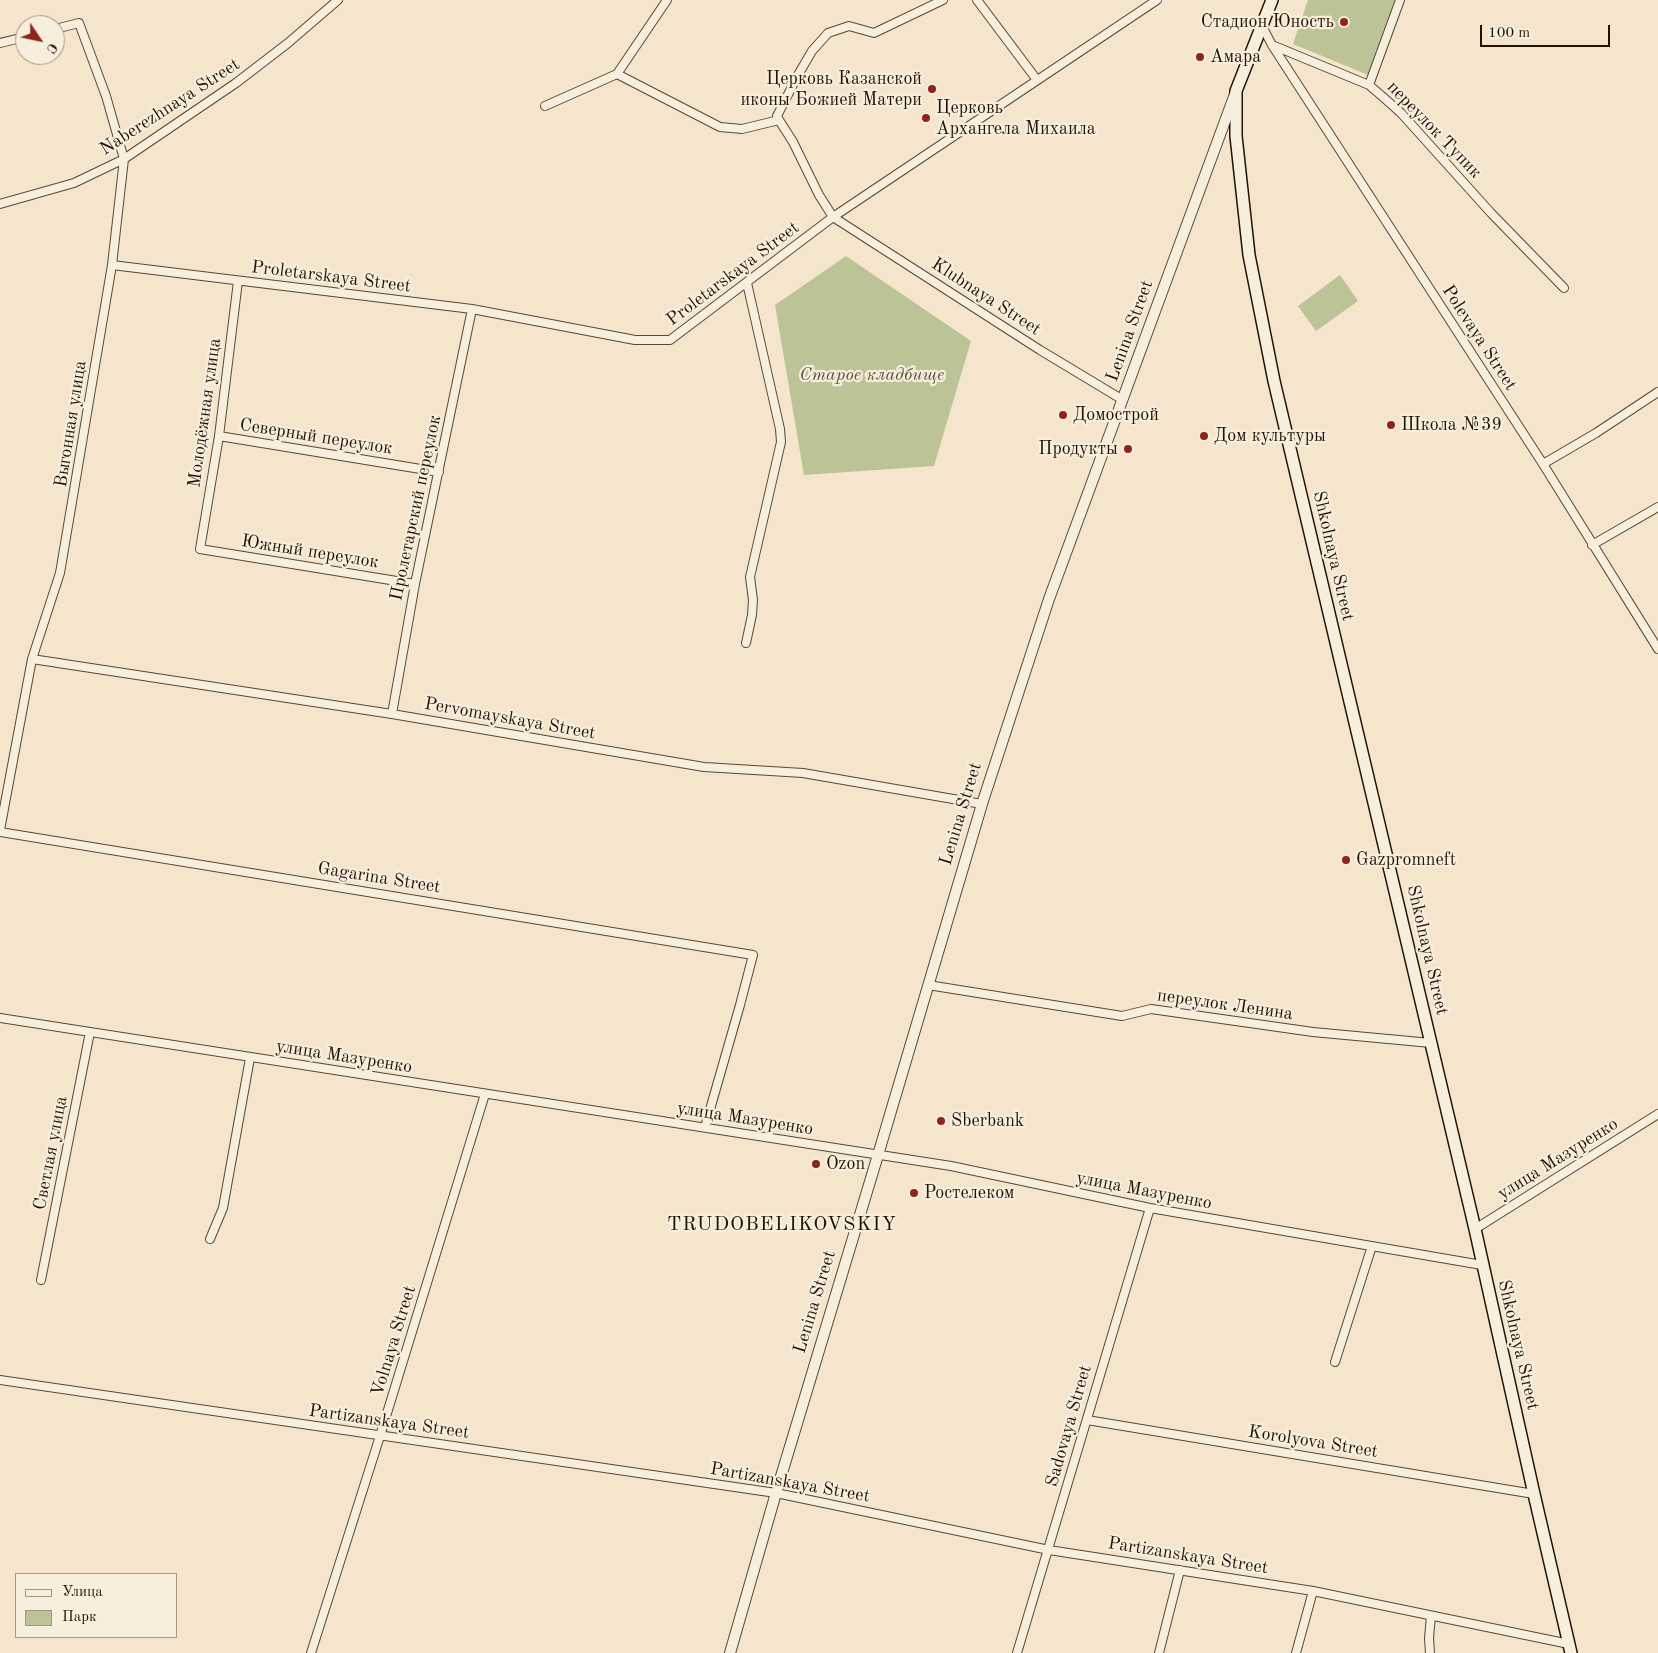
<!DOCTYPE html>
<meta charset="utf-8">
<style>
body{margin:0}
#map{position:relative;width:1658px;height:1653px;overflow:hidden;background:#f4e5cc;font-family:"Old Standard TT",serif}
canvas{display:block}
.legend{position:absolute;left:15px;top:1573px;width:162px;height:65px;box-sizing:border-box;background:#f8eede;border:1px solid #a29686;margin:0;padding:6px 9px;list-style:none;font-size:15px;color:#221302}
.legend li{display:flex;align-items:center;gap:10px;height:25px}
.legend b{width:25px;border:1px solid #a29686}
.north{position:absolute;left:15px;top:15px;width:50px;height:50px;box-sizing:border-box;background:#f8eede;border:1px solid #a29686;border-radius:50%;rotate:124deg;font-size:14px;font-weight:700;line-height:20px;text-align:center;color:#221302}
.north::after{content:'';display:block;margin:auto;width:18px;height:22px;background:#8f2418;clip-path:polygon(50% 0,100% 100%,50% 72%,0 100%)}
.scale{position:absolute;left:1480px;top:25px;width:130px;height:22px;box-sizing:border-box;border:2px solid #221302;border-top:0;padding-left:6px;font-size:15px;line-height:18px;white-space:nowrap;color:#221302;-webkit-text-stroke:4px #f8eede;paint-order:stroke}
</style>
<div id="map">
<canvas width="1658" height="1653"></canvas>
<ul class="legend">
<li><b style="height:6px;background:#f8eede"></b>Улица</li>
<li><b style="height:14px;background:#bcc497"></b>Парк</li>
</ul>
<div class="north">С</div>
<div class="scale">100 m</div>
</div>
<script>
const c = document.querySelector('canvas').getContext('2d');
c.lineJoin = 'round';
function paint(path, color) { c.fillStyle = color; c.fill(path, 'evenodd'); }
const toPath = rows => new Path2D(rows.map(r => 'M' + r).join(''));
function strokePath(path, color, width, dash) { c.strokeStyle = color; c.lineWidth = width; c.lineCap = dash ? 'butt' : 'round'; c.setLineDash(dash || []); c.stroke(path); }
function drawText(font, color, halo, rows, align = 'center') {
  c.font = font + ' "Old Standard TT",serif'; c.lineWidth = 4.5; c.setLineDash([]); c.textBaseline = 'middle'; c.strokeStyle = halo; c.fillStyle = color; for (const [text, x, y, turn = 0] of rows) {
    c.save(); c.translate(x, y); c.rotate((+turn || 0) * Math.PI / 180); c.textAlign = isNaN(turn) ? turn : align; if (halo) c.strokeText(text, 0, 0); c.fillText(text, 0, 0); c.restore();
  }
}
const green = toPath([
 [1308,0,1395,0,1368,75,1293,44],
 [846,256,971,341,934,466,804,475,775,305],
 [1340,275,1358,301,1316,331,1298,306]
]);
const minor = toPath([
 [977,0,1037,80],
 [1262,26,1272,45,1369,85,1383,97,1401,113,1491,213,1564,288],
 [0,43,25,37],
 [1272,45,1543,464,1658,649],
 [617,74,720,127,742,129,779,120,793,142,819,195,833,217,1040,350,1123,400],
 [1369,85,1400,0],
 [545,106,617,74,667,0],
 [779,120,777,116,798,75,812,51,828,33,849,26,874,33,943,0],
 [0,204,74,183,124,159,236,83,288,43,338,0],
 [112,265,472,309,635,340,670,340,833,217,1157,0],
 [238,281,219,436,200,549,415,584],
 [219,436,439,472],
 [1543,464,1596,433,1658,392],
 [1592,545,1658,507],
 [746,643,752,615,753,600,750,577,781,442,780,429,747,283],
 [32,659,392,714,704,767,803,773,982,804],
 [392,714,415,584,472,309],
 [0,830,32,659,60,573,112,265,124,159,106,96,79,23,55,29],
 [0,832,753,955,740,1005,705,1127],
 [928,985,1122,1016,1151,1009,1313,1032,1431,1043],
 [0,1018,951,1166,1150,1208,1482,1265],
 [1475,1229,1658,1114],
 [210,1239,223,1208,250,1058],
 [41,1280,90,1032],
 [1335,1362,1372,1246],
 [0,1380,776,1493,1049,1550,1313,1591,1569,1644],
 [1087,1420,1534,1494],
 [311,1653,380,1436,485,1094],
 [1017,1653,1150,1208],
 [1159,1653,1180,1570],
 [1296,1653,1313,1591],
 [1430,1653,1429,1638,1431,1616]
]);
const tertiary = toPath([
 [730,1653,776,1493,878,1155,982,804,1049,599,1235,94]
]);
const secondary = toPath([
 [1272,0,1236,91,1236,136,1249,255,1274,381,1475,1229,1534,1494,1571,1653]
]);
const markers = [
 [1344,22,5,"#8f2418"],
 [1200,57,5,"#8f2418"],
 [932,89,5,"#8f2418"],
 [926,118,5,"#8f2418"],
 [1063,415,5,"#8f2418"],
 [1391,425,5,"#8f2418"],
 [1204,436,5,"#8f2418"],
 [1128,449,5,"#8f2418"],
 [1346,860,5,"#8f2418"],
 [941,1121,5,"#8f2418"],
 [816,1164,5,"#8f2418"],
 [914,1193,5,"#8f2418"]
];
const poiNames = [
 ["Стадион Юность",1334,22,"right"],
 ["Амара",1210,57],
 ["Церковь Казанской",922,79,"right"],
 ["иконы Божией Матери",922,100,"right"],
 ["Церковь",936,108],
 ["Архангела Михаила",936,129],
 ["Домострой",1073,415],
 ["Школа №39",1401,425],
 ["Дом культуры",1214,436],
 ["Продукты",1118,449,"right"],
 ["Gazpromneft",1356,860],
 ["Sberbank",951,1121],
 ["Ozon",826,1164],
 ["Ростелеком",924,1193]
];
const streetNames = [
 ["Naberezhnaya Street",170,107,-33],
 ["переулок Тупик",1434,130,46],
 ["Proletarskaya Street",733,274,-37],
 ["Proletarskaya Street",331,277,7],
 ["Klubnaya Street",986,297,33],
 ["Lenina Street",1130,331,-70],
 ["Polevaya Street",1479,338,57],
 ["Молодёжная улица",205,413,-82],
 ["Выгонная улица",71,424,-81],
 ["Северный переулок",316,437,9],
 ["Пролетарский переулок",416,508,-78],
 ["Южный переулок",310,552,9],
 ["Shkolnaya Street",1333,556,77],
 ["Pervomayskaya Street",510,719,10],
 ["Lenina Street",961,814,-73],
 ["Gagarina Street",379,878,9],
 ["Shkolnaya Street",1427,950,77],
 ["переулок Ленина",1225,1005,8],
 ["улица Мазуренко",344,1057,9],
 ["улица Мазуренко",745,1119,9],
 ["Светлая улица",51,1153,-79],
 ["улица Мазуренко",1558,1159,-32],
 ["улица Мазуренко",1144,1191,11],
 ["Lenina Street",815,1302,-73],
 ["Volnaya Street",394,1341,-73],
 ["Shkolnaya Street",1518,1345,77],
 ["Partizanskaya Street",389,1422,8],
 ["Sadovaya Street",1069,1426,-74],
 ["Korolyova Street",1313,1442,9],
 ["Partizanskaya Street",790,1483,10],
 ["Partizanskaya Street",1188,1556,9]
];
const parkNames = [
 ["Старое кладбище",872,375]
];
const quarterNames = [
 ["TRUDOBELIKOVSKIY",782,1225]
];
paint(green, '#bcc497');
strokePath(minor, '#564834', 10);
strokePath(tertiary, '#564834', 12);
strokePath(secondary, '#221302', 14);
strokePath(minor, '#f8eede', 8);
strokePath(tertiary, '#f8eede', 10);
strokePath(secondary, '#f8eede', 11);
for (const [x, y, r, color] of markers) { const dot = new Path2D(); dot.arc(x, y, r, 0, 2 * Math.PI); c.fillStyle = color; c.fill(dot); strokePath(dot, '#f8eede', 2); }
drawText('18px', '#221302', '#f8eede', poiNames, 'left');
drawText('18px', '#221302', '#f8eede', streetNames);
drawText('italic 18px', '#585136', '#f8eede', parkNames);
c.letterSpacing = '1px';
drawText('20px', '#221302', '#f8eede', quarterNames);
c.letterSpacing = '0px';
</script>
